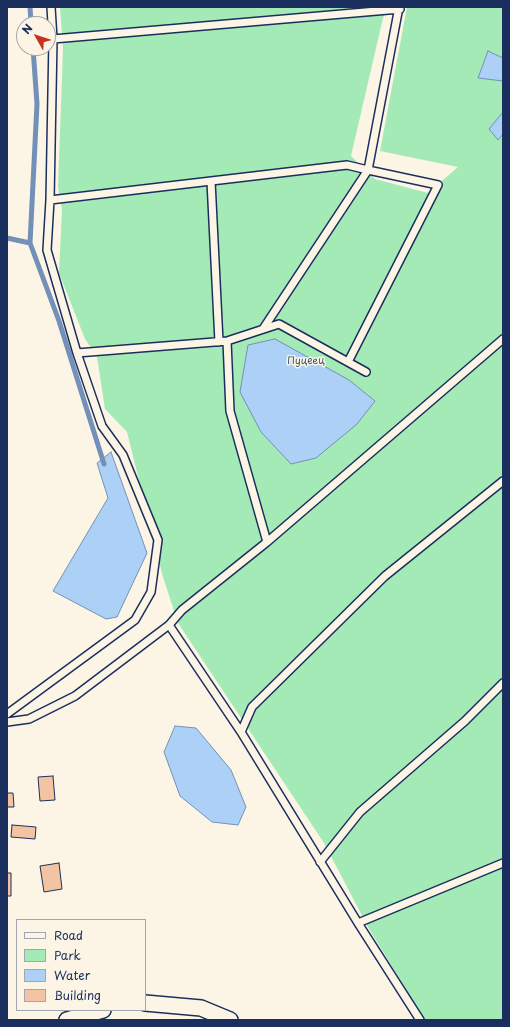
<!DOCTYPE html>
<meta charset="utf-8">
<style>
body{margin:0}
#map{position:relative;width:510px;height:1027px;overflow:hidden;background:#fcf5e5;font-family:"Playpen Sans",sans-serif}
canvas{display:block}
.frame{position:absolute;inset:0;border:8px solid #1b2f5e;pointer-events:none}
.legend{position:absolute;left:16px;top:919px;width:130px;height:92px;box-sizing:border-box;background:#fcf5e5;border:1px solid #a2a6af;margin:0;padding:5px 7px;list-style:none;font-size:12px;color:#1b2f5e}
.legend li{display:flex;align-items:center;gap:8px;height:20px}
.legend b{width:20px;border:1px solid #a2a6af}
.north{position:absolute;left:16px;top:16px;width:40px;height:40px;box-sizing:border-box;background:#fcf5e5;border:1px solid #a2a6af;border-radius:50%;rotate:309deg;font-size:11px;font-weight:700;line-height:16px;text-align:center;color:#1b2f5e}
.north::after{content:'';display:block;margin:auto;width:14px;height:18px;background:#c8321e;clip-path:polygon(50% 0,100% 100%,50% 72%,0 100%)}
</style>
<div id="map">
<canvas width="510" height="1027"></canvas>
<div class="frame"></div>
<ul class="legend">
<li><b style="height:5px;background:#fcf5e5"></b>Road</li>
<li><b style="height:11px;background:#a3eab6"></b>Park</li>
<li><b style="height:11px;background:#add1f6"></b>Water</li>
<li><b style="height:11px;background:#f3c4a3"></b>Building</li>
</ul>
<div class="north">N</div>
</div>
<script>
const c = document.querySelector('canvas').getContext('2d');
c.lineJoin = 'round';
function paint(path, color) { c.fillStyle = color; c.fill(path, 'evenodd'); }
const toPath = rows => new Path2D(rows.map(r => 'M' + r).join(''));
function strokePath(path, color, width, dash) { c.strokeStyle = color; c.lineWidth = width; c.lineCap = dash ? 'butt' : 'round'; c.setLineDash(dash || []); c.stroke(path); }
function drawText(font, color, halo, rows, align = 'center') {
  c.font = font + ' "Playpen Sans",sans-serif'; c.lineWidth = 3; c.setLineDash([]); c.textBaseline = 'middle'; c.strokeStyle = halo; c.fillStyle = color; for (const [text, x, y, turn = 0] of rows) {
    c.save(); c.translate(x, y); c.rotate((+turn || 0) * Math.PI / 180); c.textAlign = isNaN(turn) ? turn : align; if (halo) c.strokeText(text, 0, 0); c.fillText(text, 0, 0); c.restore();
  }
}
const green = toPath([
 [60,7,388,7,383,18,351,156,375,179,428,193,458,167,380,151,407,7,503,7,503,1020,425,1020,369,929,324,843,178,623,163,577,127,432,105,409,97,357,85,339,59,273,62,209,58,187,63,49]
]);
const water = toPath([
 [488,51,503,58,503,81,478,78,488,51],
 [503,112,503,134,498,140,489,129,503,112],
 [275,339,349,380,375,401,357,424,316,458,291,464,261,432,240,392,248,345,275,339],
 [111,452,147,553,117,617,106,619,53,591,108,498,97,463,111,452],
 [175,726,196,728,231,770,246,807,238,825,212,822,180,796,164,752,175,726]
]);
const stream = toPath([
 [30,7,31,24],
 [33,48,37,104,30,243,59,321,104,464],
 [7,238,30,243]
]);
const building = toPath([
 [53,776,55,800,40,801,38,777,53,776],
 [7,793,13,793,14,807,7,807,7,793],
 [12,825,36,827,35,839,11,837,12,825],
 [59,863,62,889,44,892,40,866,59,863],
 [7,873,11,873,11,896,7,896,7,873]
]);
const lane = toPath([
 [51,7,53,39,400,9],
 [211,181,219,342],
 [50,200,53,39],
 [263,329,368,170,438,185,348,362],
 [227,341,279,324,366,372],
 [77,353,47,250,50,200,347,165,368,170,399,7],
 [169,625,241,732,358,923,420,1020],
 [7,714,135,620,151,592,158,540,123,455,102,426,77,353,227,341,230,411,267,542],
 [7,722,29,719,75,696,169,625,182,610,267,542,503,339],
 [241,732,252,707,385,576,503,481],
 [320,862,360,812,465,721,503,683],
 [358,923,503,863]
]);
const street = toPath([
 [145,1003,201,1008,230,1020],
 [67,1020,103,1010]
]);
const parkNames = [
 ["Пуцеец",306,361]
];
paint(green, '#a3eab6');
paint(water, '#add1f6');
strokePath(water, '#7390b9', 1);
strokePath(stream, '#7390b9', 5);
paint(building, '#f3c4a3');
strokePath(building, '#1b2f5e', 1);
strokePath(lane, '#1b2f5e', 10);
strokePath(street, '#1b2f5e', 18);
strokePath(lane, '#fcf5e5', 7);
strokePath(street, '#fcf5e5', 15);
drawText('10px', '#365470', '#fcf5e5', parkNames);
</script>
